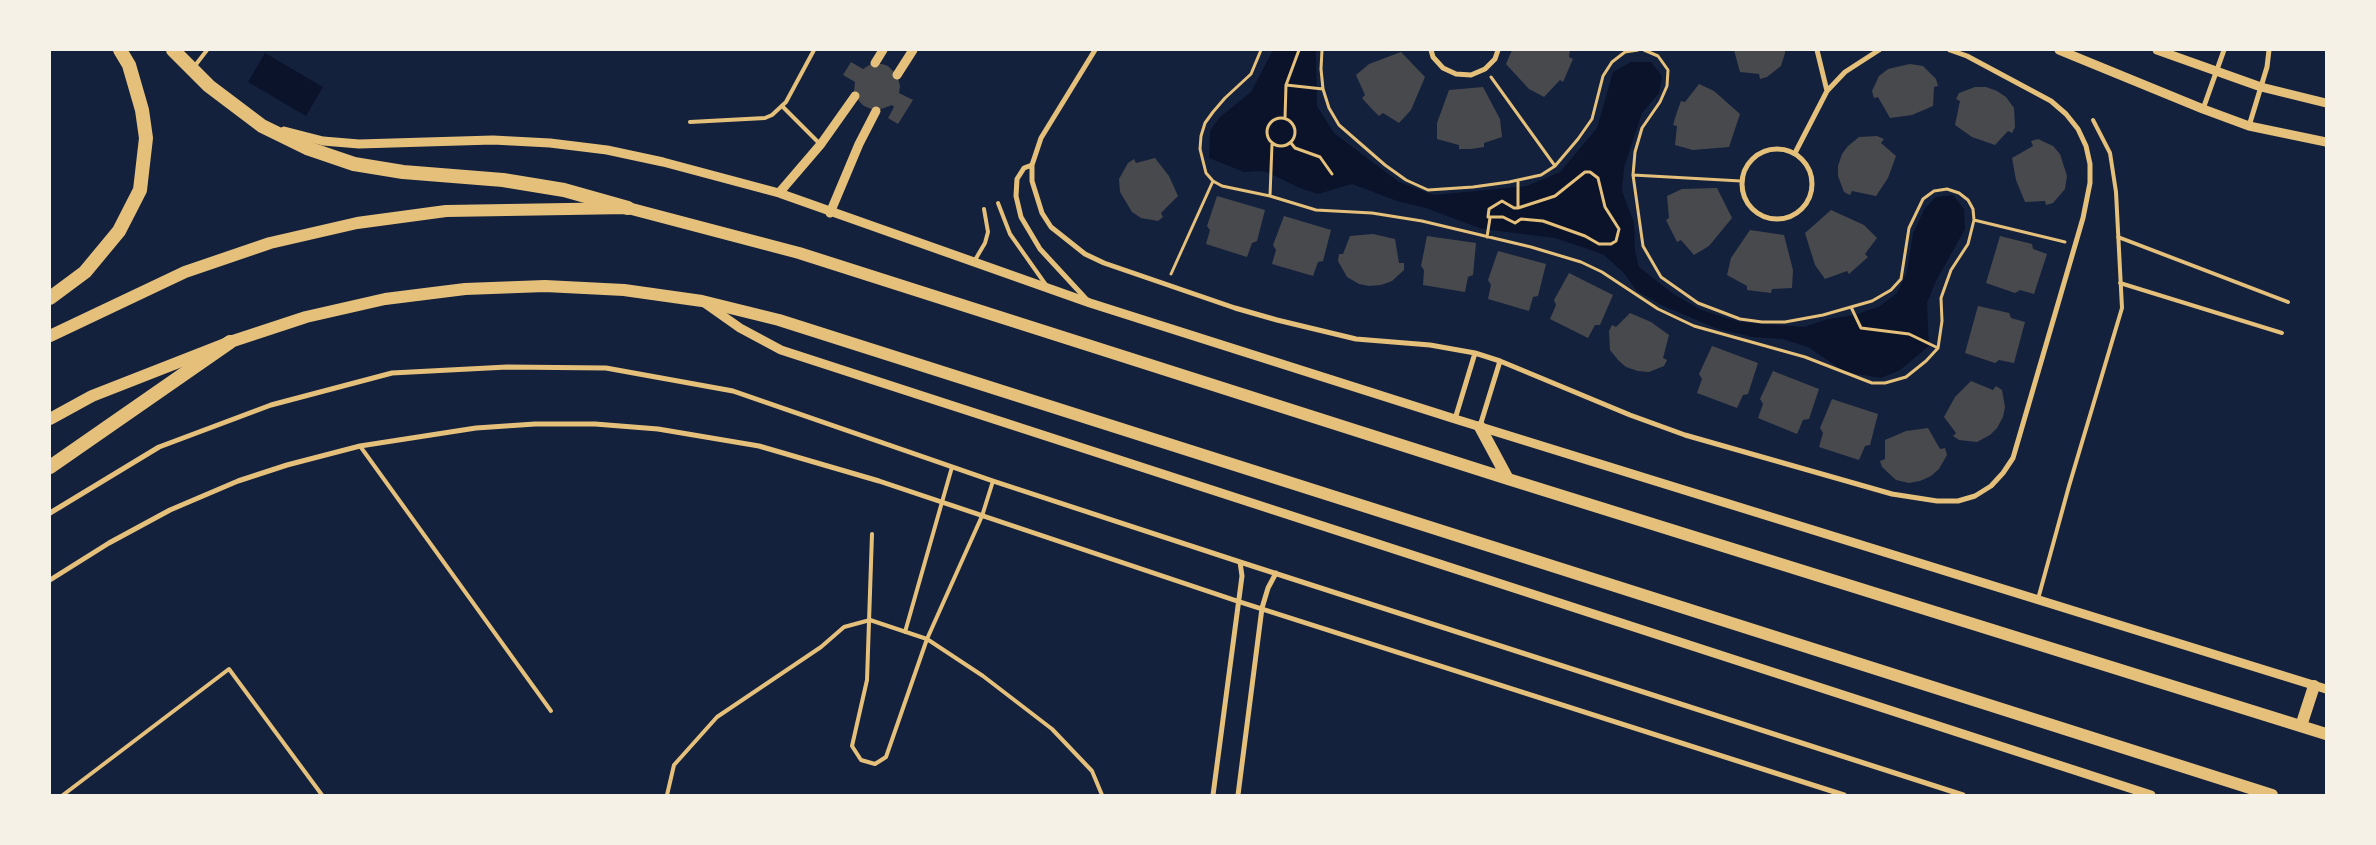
<!DOCTYPE html>
<style>
body{margin:0}
#map{position:relative;width:2376px;height:845px;overflow:hidden;background:#14213d;font-family:Inter,sans-serif}
canvas{display:block}
.frame{position:absolute;inset:0;border:51px solid #f6f1e7;pointer-events:none}
</style>
<div id="map">
<canvas width="2376" height="845"></canvas>
<div class="frame"></div>
</div>
<script>
const c = document.querySelector('canvas').getContext('2d');
c.lineJoin = 'round';
function paint(path, color) { c.fillStyle = color; c.fill(path, 'evenodd'); }
const toPath = rows => new Path2D(rows.map(r => 'M' + r).join(''));
function strokePath(path, color, width, dash) { c.strokeStyle = color; c.lineWidth = width; c.lineCap = dash ? 'butt' : 'round'; c.setLineDash(dash || []); c.stroke(path); }
const water = toPath([
 [1273,50,1316,50,1317,106,1334,133,1399,182,1434,195,1527,186,1560,172,1597,128,1613,72,1631,62,1651,62,1662,76,1659,93,1642,113,1624,168,1622,191,1634,223,1635,251,1639,267,1672,293,1701,310,1740,322,1804,327,1828,319,1855,315,1880,306,1897,293,1907,272,1913,233,1925,208,1936,197,1953,195,1964,209,1965,229,1936,281,1927,303,1929,346,1900,370,1881,378,1845,372,1808,347,1783,339,1752,337,1718,329,1661,305,1637,291,1623,272,1604,255,1582,247,1555,238,1482,229,1426,208,1397,201,1352,184,1318,194,1300,188,1264,171,1244,172,1209,158,1210,131,1220,117,1251,92],
 [265,53,323,87,306,116,248,82]
]);
const building = toPath([
 [1512,50,1570,50,1569,57,1573,59,1563,82,1560,80,1544,97,1529,89,1506,64],
 [1734,50,1785,50,1785,53,1781,66,1767,77,1760,79,1759,74,1740,72],
 [1401,52,1425,77,1411,110,1399,123,1383,113,1379,116,1370,107,1362,98,1365,95,1356,75,1369,64],
 [851,62,863,69,871,64,882,64,888,66,897,75,900,86,899,93,913,100,898,124,888,118,894,107,892,105,876,111,864,106,859,101,854,91,855,82,843,75],
 [1910,64,1923,66,1936,79,1938,86,1934,87,1933,106,1912,115,1890,118,1878,97,1874,98,1872,91,1879,76,1888,69],
 [1699,84,1714,91,1740,114,1729,147,1693,150,1675,145,1677,126,1673,125,1677,112,1681,101,1685,102],
 [1483,87,1500,119,1502,137,1484,143,1484,147,1471,149,1459,149,1459,145,1437,139,1437,123,1449,90],
 [1975,87,1986,87,1997,91,2006,97,2014,108,2015,127,2012,133,2008,131,1995,145,1972,137,1955,125,1960,101,1956,99,1959,93],
 [1877,136,1884,139,1881,143,1896,156,1888,178,1876,196,1852,191,1850,195,1844,192,1838,176,1838,166,1842,154,1848,146,1859,137],
 [2038,139,2053,146,2060,154,2067,176,2065,189,2053,203,2046,205,2045,201,2025,202,2016,180,2012,158,2033,146,2031,141],
 [1155,158,1169,176,1178,196,1161,213,1163,217,1158,221,1141,218,1132,212,1120,192,1119,179,1128,163,1134,159,1136,163],
 [1717,188,1732,218,1709,246,1694,255,1681,240,1677,242,1666,220,1669,218,1667,196,1682,189],
 [1217,196,1265,210,1257,241,1252,243,1247,257,1206,244,1210,230,1207,226],
 [1831,210,1864,225,1877,238,1865,254,1868,257,1849,274,1847,271,1825,279,1815,265,1805,233],
 [1284,216,1331,230,1323,261,1318,262,1313,276,1272,264,1276,250,1273,245],
 [1750,230,1784,235,1793,270,1792,288,1772,289,1771,293,1747,290,1747,286,1727,275,1731,258],
 [1373,234,1395,239,1399,263,1404,263,1404,270,1392,281,1381,285,1369,286,1359,284,1347,277,1338,261,1339,254,1343,254,1350,236],
 [1427,236,1476,243,1473,275,1468,277,1465,292,1423,285,1424,270,1421,266],
 [2000,236,2032,244,2033,249,2047,254,2034,294,2020,290,2015,293,1986,283],
 [1498,251,1546,264,1538,296,1533,297,1529,311,1488,299,1491,285,1488,280],
 [1569,273,1613,295,1600,325,1595,325,1588,338,1550,319,1556,305,1554,300],
 [1978,306,2009,313,2011,318,2025,322,2014,363,1999,360,1995,363,1965,353],
 [1630,313,1651,322,1669,335,1663,358,1667,360,1664,366,1649,372,1638,371,1626,367,1618,360,1610,350,1609,331,1612,325,1616,327],
 [1712,346,1758,363,1748,394,1743,395,1737,408,1697,393,1702,379,1699,374],
 [1773,371,1819,389,1809,419,1803,420,1797,434,1758,418,1763,404,1760,399],
 [1971,381,1993,390,1996,386,2002,390,2005,407,2003,417,1997,428,1990,435,1977,442,1959,440,1953,436,1956,433,1944,417,1955,397],
 [1832,399,1878,414,1870,445,1865,446,1859,460,1819,447,1823,433,1820,428],
 [1928,428,1940,449,1945,448,1947,455,1939,469,1931,476,1920,481,1909,483,1896,480,1882,467,1880,461,1885,459,1885,440,1906,431]
]);
const path = toPath([
 [1261,50,1251,74,1225,98,1213,112,1205,123,1201,136,1200,149,1206,173,1213,181,1222,186,1270,196,1316,210,1372,213,1422,221,1531,247,1581,262,1602,272,1658,309,1694,326,1805,357,1872,383,1885,383,1906,377,1926,361,1938,348,1942,321,1941,298,1951,270,1968,244,1974,220,1973,209,1968,200,1959,193,1947,189,1934,191,1923,199,1909,228,1901,279,1891,290,1872,301,1823,315,1785,322,1762,322,1740,319,1698,303,1661,277,1643,246,1633,175,1635,152,1642,128,1660,102,1667,86,1668,70,1658,56,1644,50],
 [1322,50,1321,69,1323,89,1329,108,1339,125,1385,165,1406,180,1428,190,1473,187,1509,182,1541,175,1555,166,1578,139,1592,119,1603,76,1612,62,1625,52,1638,50],
 [1491,77,1555,166],
 [1286,85,1323,89],
 '1267 132a14 14 0 1 1 28 0a14 14 0 1 1-28 0Z',
 [1285,118,1286,85,1299,50],
 [1291,143,1295,148,1320,157,1332,174],
 [1585,172,1590,172,1598,178,1605,207,1619,229,1616,241,1611,244,1599,244,1585,236,1543,221,1521,219,1515,223,1503,217,1488,217,1489,209,1502,201,1514,208,1518,208,1555,196,1585,172],
 [1633,175,1741,181],
 [1270,196,1272,144],
 [1518,208,1518,180],
 [1974,220,2065,242],
 [1487,237,1490,218],
 [1171,274,1213,181],
 [1851,307,1861,328,1909,334,1938,348]
]);
const service = toPath([
 [194,67,207,50],
 [783,107,820,144],
 [690,122,765,118,772,115,786,102,814,50],
 [998,203,1010,234,1046,285],
 [2118,237,2288,302],
 [975,260,985,243,988,232,984,209],
 [2120,283,2282,333],
 [360,446,551,711],
 [872,534,867,680,852,746,861,760,875,764,886,757,927,639,982,516,993,481],
 [2038,599,2069,486,2122,308,2116,192,2110,153,2093,120],
 [905,632,952,467],
 [63,795,229,669,322,795],
 [667,795,674,765,717,717,821,647,844,627,870,620,927,639,983,676,1052,729,1092,771,1102,795]
]);
const minor = toPath([
 [1095,50,1041,138,1032,165,1032,181,1042,213,1051,227,1085,254,1104,263,1235,308,1277,320,1356,339,1430,345,1475,353,1500,361,1630,415,1685,435,1892,494,1937,501,1958,501,1975,496,1991,486,2003,473,2013,458,2083,218,2090,183,2090,164,2086,146,2078,129,2066,114,2051,101,1967,56,1950,50],
 [1431,50,1433,57,1443,68,1456,74,1471,75,1485,69,1495,59,1498,50],
 [1817,50,1827,91],
 [2203,109,2224,50],
 [2249,126,2267,67,2269,50],
 '1742 184a35 35 0 1 1 70 0a35 35 0 1 1-70 0Z',
 [1795,153,1827,91,1845,72,1879,50],
 [1032,165,1024,168,1017,179,1016,196,1021,217,1040,249,1088,301],
 [1455,419,1475,353],
 [1480,426,1500,361],
 [50,513,159,447,271,405,392,373,507,367,606,368,733,391,993,481,1240,562,1963,795],
 [50,580,109,543,170,510,238,481,287,465,360,446,476,428,535,424,595,424,658,429,759,446,879,481,1237,601,1844,795],
 [1213,795,1242,576,1240,562],
 [1238,795,1262,608,1268,588,1276,573]
]);
const tertiary = toPath([
 [2059,50,2203,109,2249,126,2326,142],
 [2157,50,2261,87,2326,103],
 [875,63,883,50],
 [897,75,913,50],
 [284,131,323,141,359,144,493,140,550,143,607,150,663,162,779,193,1090,303,1455,419,2326,689],
 [779,193,821,144,855,96],
 [830,213,859,144,876,111],
 [706,304,740,328,781,350,2151,795]
]);
const primary = toPath([
 [50,336,185,272,270,243,357,223,446,211,628,208,799,253,1508,479,2326,734],
 [50,419,92,396,230,342,306,317,385,299,465,289,545,286,624,290,702,301,779,320,2272,795],
 [1480,427,1508,479],
 [2301,726,2314,686]
]);
const trunk = toPath([
 [173,50,209,86,262,126,307,148,354,164,403,172,503,180,564,190,628,208],
 [50,298,85,272,119,231,140,190,146,138,142,110,129,65,120,50],
 [50,467,230,342]
]);
paint(water, '#0b132b');
paint(building, '#48494c');
strokePath(path, '#e5c07b', 3);
strokePath(service, '#e5c07b', 4);
strokePath(minor, '#e5c07b', 5);
strokePath(tertiary, '#e5c07b', 9);
strokePath(primary, '#e5c07b', 12);
strokePath(trunk, '#e5c07b', 14);
</script>
